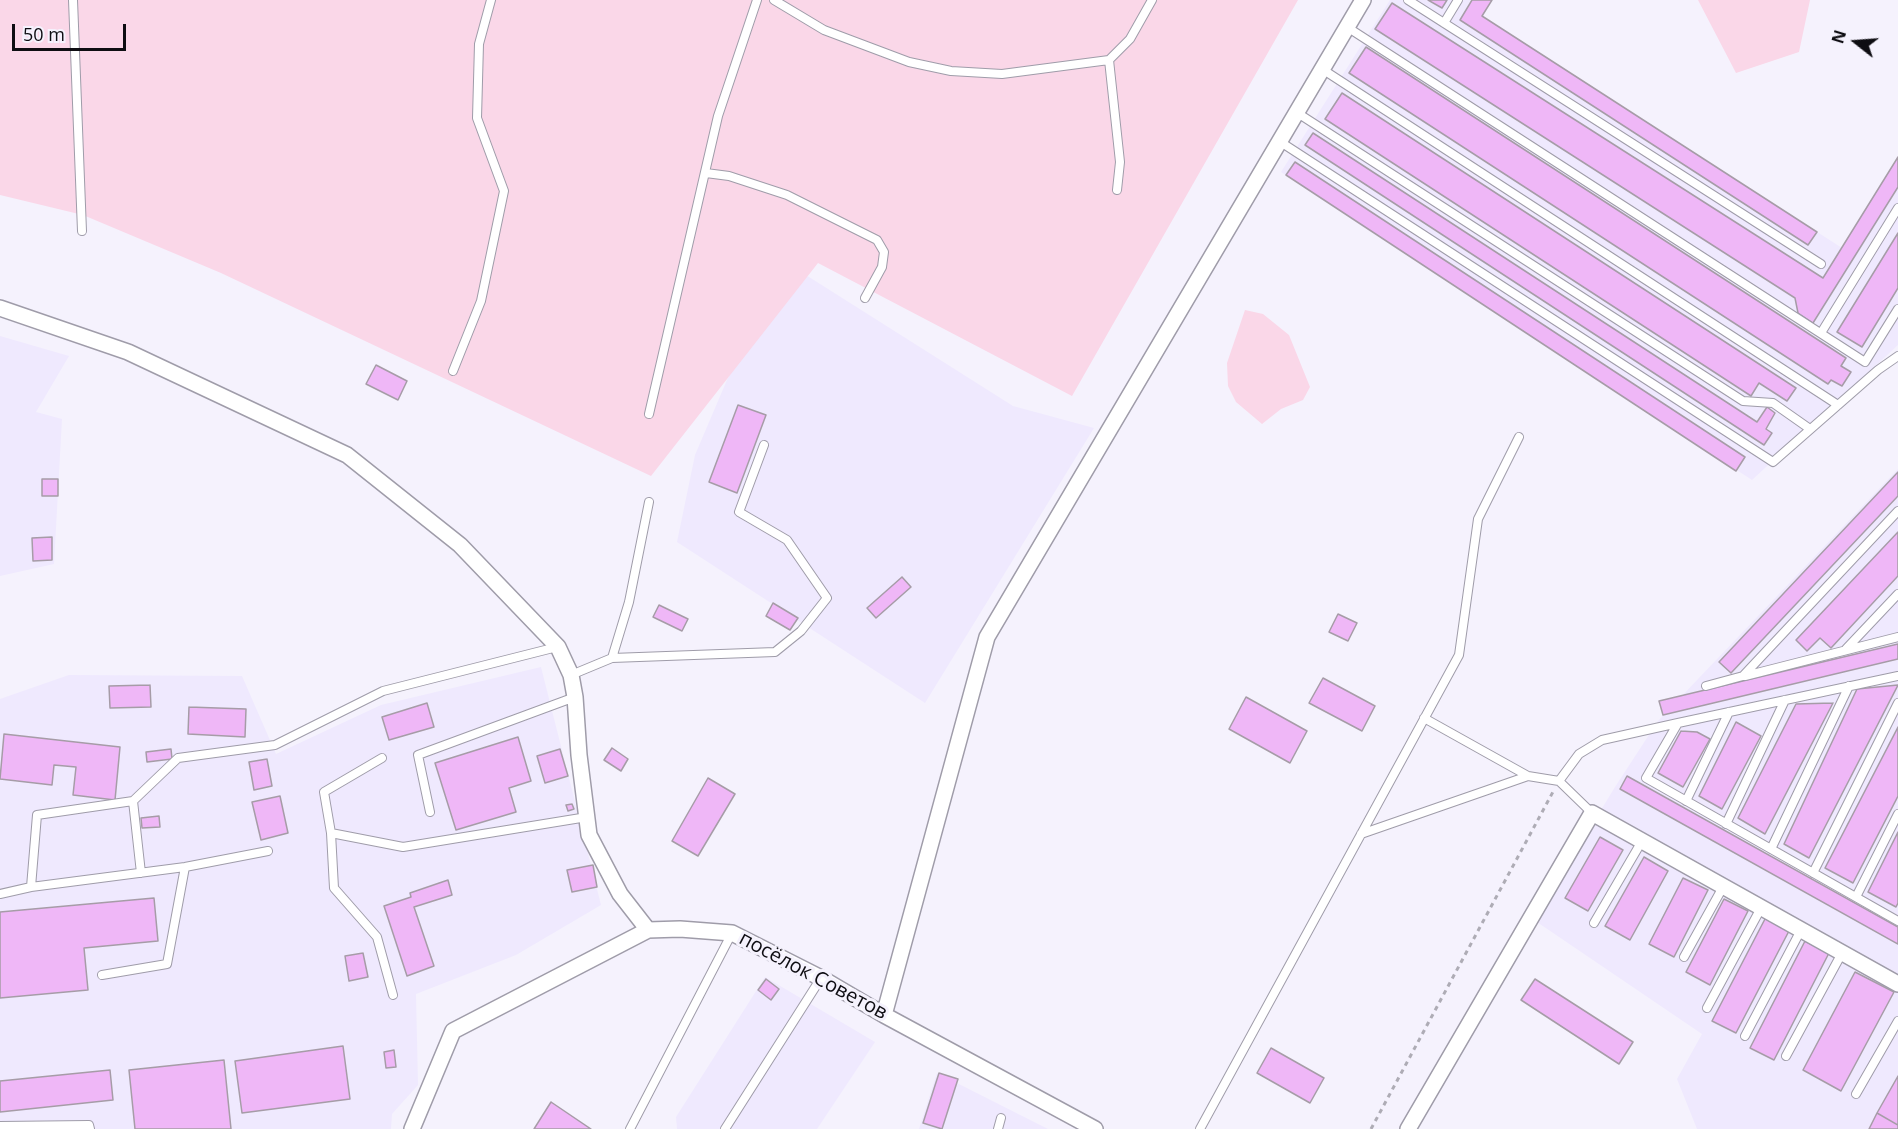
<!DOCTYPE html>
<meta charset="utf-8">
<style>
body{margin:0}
#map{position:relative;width:1898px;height:1129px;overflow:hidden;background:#f5f2fd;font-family:"Open Sans",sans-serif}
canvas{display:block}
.north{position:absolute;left:1826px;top:12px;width:60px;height:60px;-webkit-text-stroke:4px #f5f2fd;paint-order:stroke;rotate:287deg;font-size:16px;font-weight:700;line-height:24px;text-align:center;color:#0e0d12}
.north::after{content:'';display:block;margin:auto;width:21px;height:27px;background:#0e0d12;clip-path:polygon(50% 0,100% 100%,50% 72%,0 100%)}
.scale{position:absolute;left:12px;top:24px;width:114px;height:27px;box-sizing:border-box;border:3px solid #0e0d12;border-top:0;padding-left:8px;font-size:18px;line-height:21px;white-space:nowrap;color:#0e0d12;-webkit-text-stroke:4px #f5f2fd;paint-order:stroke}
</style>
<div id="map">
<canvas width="1898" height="1129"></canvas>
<div class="north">N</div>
<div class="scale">50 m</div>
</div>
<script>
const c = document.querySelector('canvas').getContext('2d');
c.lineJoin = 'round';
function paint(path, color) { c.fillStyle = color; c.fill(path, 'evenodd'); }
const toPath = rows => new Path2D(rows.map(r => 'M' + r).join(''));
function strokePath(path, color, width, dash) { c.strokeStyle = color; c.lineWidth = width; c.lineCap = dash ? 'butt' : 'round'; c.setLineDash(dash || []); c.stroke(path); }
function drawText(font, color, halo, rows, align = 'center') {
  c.font = font + ' "Open Sans",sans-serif'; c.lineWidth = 6; c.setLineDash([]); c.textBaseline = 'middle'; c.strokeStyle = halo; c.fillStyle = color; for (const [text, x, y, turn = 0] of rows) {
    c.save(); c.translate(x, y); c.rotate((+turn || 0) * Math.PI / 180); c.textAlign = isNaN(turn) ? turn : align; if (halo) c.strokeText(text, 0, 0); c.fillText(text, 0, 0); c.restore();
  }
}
const built = toPath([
 [1390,0,1492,0,1483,16,1842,248,1898,157,1898,345,1752,480,1281,172],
 [779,258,1013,406,1094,428,925,703,677,542,695,455],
 [0,336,69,356,36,412,62,419,54,564,0,576],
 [1898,469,1898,1129,1697,1129,1677,1079,1702,1034,1534,920,1615,787,1658,721],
 [541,667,601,905,516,955,416,994,418,1085,392,1114,391,1129,0,1129,0,699,69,675,242,676,276,754,381,705],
 [765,977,875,1042,817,1129,677,1129,676,1117],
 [937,1073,1048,1129,919,1129]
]);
const green = toPath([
 [0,0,1298,0,1072,396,818,263,651,476,221,273,83,215,0,195],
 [1698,0,1810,0,1799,52,1736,73],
 [1245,310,1263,314,1289,335,1310,387,1303,400,1281,409,1262,424,1236,402,1228,386,1227,363]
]);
const building = toPath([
 [1428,0,1447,0,1442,8,1428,0],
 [1472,0,1492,0,1482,16,1817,232,1808,245,1460,20,1472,0],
 [1392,3,1823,278,1898,157,1898,187,1813,323,1798,313,1795,298,1375,29,1392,3],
 [1366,47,1846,358,1841,366,1851,372,1842,386,1831,380,1828,384,1349,73,1366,47],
 [1342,93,1796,388,1787,401,1759,383,1751,396,1325,119,1342,93],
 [1313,133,1757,422,1767,407,1775,413,1766,429,1772,433,1764,445,1305,145,1313,133],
 [1295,162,1745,457,1736,471,1286,175,1295,162],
 [1898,233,1898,288,1862,347,1837,332,1898,233],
 [376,365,407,381,398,400,366,384,376,365],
 [738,405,766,415,737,493,709,482,738,405],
 [1898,472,1898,496,1731,673,1719,662,1898,472],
 [42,479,58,479,58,496,42,496,42,479],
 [1898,532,1898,576,1831,648,1820,638,1807,651,1796,640,1898,532],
 [52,537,52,560,33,561,32,538,52,537],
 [902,577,911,587,876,618,867,608,902,577],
 [773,603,798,618,790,630,766,616,773,603],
 [659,605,688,619,682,631,653,617,659,605],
 [1338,614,1357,623,1348,641,1329,632,1338,614],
 [1898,644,1898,659,1663,715,1659,701,1898,644],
 [1323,678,1375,706,1362,731,1309,703,1323,678],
 [150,685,151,707,110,708,109,686,150,685],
 [1898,685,1809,858,1784,844,1857,689,1898,685],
 [1246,697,1307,731,1290,763,1229,729,1246,697],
 [427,703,434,727,389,740,382,717,427,703],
 [1833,703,1765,834,1738,818,1796,704,1833,703],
 [189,707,246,709,245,737,188,734,189,707],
 [1736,722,1761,736,1722,809,1699,796,1736,722],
 [1898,727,1898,796,1853,883,1825,868,1898,727],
 [1681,731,1697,732,1710,739,1683,787,1658,773,1681,731],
 [4,734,120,747,115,800,73,795,76,767,54,765,52,785,0,779,4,734],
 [518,737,531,781,509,788,516,812,456,830,435,763,518,737],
 [612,748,628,759,621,771,604,760,612,748],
 [171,749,172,759,147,762,146,752,171,749],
 [560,749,568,776,545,783,537,756,560,749],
 [267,759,272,786,254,790,249,762,267,759],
 [1627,776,1898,927,1898,944,1620,789,1627,776],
 [708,778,735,794,698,856,672,841,708,778],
 [280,796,288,833,261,840,252,802,280,796],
 [572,804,574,809,568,811,566,805,572,804],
 [159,816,160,827,142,828,141,818,159,816],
 [1898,832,1898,903,1896,907,1868,892,1898,832],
 [1600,837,1623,850,1588,911,1565,898,1600,837],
 [1644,857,1668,871,1630,940,1605,926,1644,857],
 [593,865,597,887,572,892,567,870,593,865],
 [1683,878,1708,890,1674,957,1649,944,1683,878],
 [448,880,452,895,414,907,434,966,407,976,384,906,411,897,410,893,448,880],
 [154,898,158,941,84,948,88,990,0,998,0,912,154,898],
 [1724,899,1748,911,1710,985,1686,972,1724,899],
 [1766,917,1790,929,1736,1033,1712,1021,1766,917],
 [1805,941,1829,953,1774,1060,1750,1048,1805,941],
 [363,953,368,977,349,981,345,956,363,953],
 [1855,972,1894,992,1841,1091,1803,1070,1855,972],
 [766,979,779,989,771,1000,758,990,766,979],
 [1535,979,1633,1042,1619,1064,1521,1000,1535,979],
 [343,1046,350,1099,242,1113,235,1061,343,1046],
 [1271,1048,1324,1078,1310,1103,1257,1073,1271,1048],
 [394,1050,396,1067,386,1068,384,1052,394,1050],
 [224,1060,231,1129,135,1129,129,1070,224,1060],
 [110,1070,113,1100,0,1112,0,1081,110,1070],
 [939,1073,958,1079,942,1129,923,1123,939,1073],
 [1898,1076,1898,1125,1877,1113,1898,1076],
 [551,1102,591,1129,534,1129,551,1102],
 [1877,1113,1898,1125,1898,1129,1869,1129,1877,1113]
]);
const path = toPath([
 [1371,1129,1554,790]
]);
const service = toPath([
 [73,0,82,231],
 [774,0,824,30,909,62,951,71,1002,74,1109,60],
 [1408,0,1821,264],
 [1444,23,1458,0],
 [1347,27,1865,362,1898,309],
 [1322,69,1838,405],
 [1296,112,1743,401,1773,403,1810,429],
 [1279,141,1773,462,1878,370,1898,356],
 [706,173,729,176,787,195,877,240,884,252,882,267,865,298],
 [1117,190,1120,162,1109,60,1130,39,1152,0],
 [1821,333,1898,208],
 [453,371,481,301,504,191,477,118,479,44,491,0],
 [649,414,718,116,757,0],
 [1846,649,1898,594],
 [612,658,629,602,649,502],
 [571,675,612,658,775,652,801,631,827,598,787,540,739,512,764,445],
 [1745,676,1898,637],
 [1898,676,1678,723,1646,778,1898,921],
 [1706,686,1743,676,1898,511],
 [1424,718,1528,776,1559,781],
 [382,758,324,792,331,833,403,847,587,817],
 [133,801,141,873],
 [1686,801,1729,712],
 [430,812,418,755,575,697],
 [1592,813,1559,781,1579,754,1602,740,1678,723],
 [1726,824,1785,700],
 [331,833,334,888,377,937,393,995],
 [1361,834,1528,776],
 [1771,849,1849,686],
 [1813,873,1898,703],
 [31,887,185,867,268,851],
 [0,894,31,887,37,815,133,801,178,758,275,745,383,691,557,647],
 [1856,897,1898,814],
 [1594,923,1642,841],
 [1684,957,1723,887],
 [102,975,167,964,185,867],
 [1707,1008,1761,908],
 [1745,1036,1801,930],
 [1786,1056,1842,953],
 [1856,1094,1898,1021],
 [0,1126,89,1125,90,1129],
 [630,1129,732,933],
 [725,1129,821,978],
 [998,1129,1001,1118],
 [1200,1129,1459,655,1478,519,1519,437]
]);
const minor = toPath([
 [0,308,128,352,347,455,460,545,558,647,571,675,575,697,579,755,589,835,620,894,648,930],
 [884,1015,987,637,1363,0],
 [412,1129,453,1031,648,930,680,929,732,933,821,978,884,1015,1095,1129],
 [1408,1129,1592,813,1898,984]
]);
const streetNames = [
 ["посёлок Советов",813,976,28]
];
paint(built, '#efe9fe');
paint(green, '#fad7e8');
paint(building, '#efb7f7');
strokePath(building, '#a69ca7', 1.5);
strokePath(service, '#9f9ca9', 10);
strokePath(minor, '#9f9ca9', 18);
strokePath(path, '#aeacb5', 3, [4.5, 4.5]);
strokePath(service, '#fff', 8);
strokePath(minor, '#fff', 15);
drawText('20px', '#0e0d12', '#f5f2fd', streetNames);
</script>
